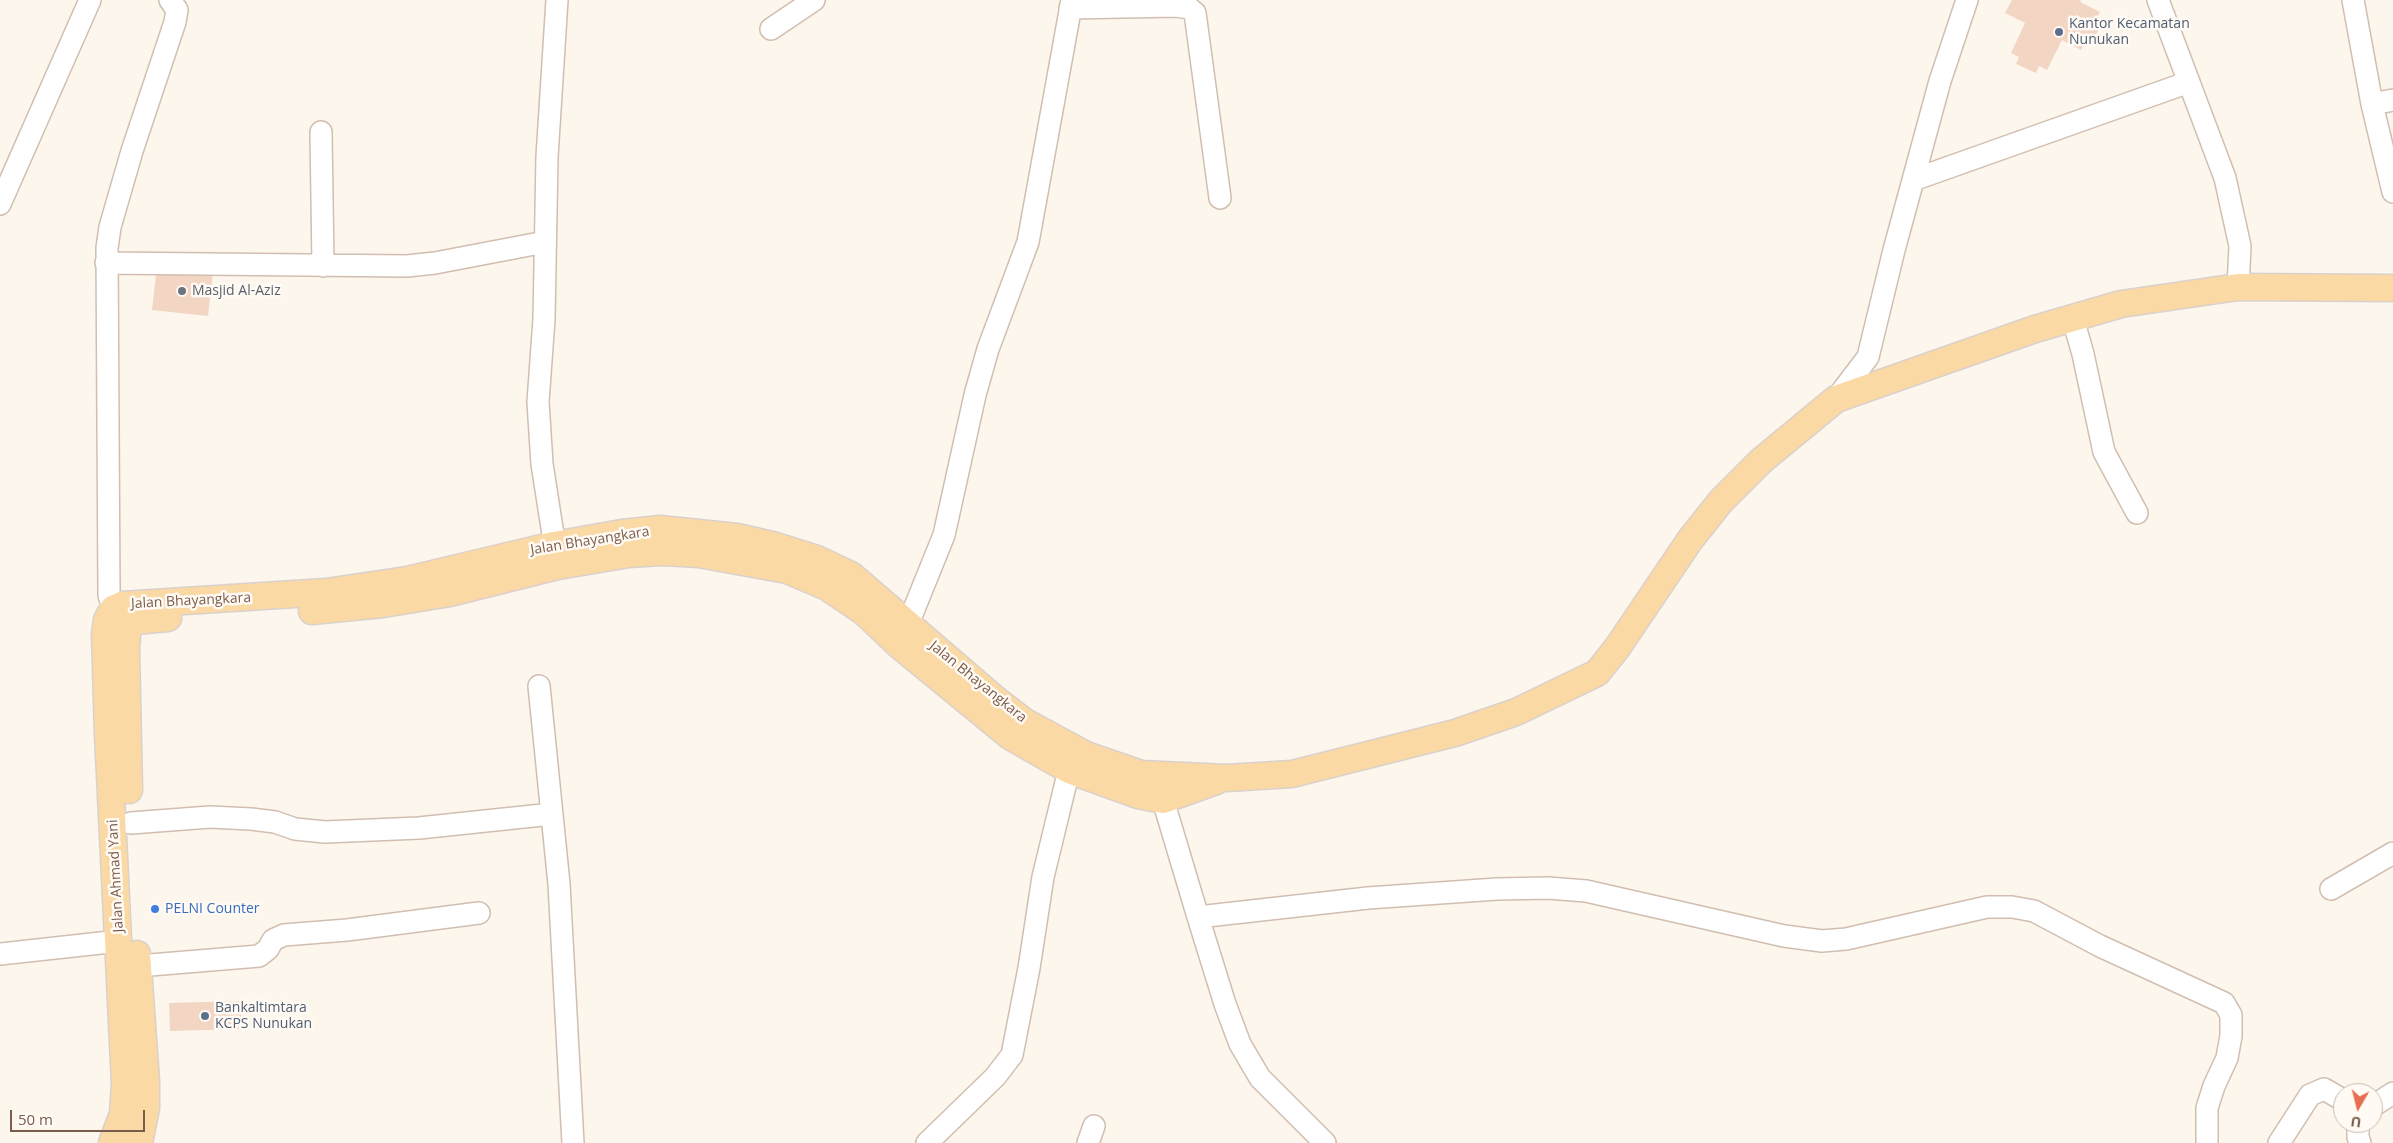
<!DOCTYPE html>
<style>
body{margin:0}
#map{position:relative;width:2393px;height:1143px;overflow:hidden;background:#fdf6ec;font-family:"Open Sans",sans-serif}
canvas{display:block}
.north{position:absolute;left:2333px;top:1083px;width:50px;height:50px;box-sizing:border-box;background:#fffaf3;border:1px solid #cabbb1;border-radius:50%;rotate:188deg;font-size:14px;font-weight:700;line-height:20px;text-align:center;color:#7a5c4d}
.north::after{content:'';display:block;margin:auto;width:18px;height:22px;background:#e76f51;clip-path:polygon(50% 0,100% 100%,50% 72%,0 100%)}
.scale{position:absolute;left:10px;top:1110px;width:135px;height:22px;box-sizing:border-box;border:2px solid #7a5c4d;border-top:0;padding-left:6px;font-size:15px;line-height:18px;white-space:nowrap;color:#7a5c4d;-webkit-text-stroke:4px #fffaf3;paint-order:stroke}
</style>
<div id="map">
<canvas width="2393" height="1143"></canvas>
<div class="north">U</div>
<div class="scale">50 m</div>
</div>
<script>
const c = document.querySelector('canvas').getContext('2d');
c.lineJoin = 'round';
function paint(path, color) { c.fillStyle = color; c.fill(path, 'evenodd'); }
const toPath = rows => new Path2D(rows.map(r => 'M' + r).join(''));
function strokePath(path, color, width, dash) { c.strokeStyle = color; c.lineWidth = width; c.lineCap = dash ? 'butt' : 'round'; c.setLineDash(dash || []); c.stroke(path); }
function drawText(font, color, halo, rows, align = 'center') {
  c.font = font + ' "Open Sans",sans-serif'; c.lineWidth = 5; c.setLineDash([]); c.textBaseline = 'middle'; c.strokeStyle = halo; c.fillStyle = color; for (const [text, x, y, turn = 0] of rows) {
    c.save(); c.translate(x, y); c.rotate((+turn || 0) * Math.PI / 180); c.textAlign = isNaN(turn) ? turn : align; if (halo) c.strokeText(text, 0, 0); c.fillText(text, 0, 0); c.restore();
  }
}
const building = toPath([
 [2012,0,2081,0,2080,2,2100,12,2096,20,2102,23,2091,45,2085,42,2081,50,2062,40,2047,70,2039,66,2036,73,2016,64,2019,57,2011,53,2025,23,2005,13],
 [157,266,213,272,208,316,152,310],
 [241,1001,242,1029,170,1031,169,1003]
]);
const minor = toPath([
 [2158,0,2225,178,2240,246,2238,287],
 [2353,0,2372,104,2393,192],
 [1070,8,1176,6,1189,8,1195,13,1220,198],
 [771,29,814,0],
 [2372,104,2393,100],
 [321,132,323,266],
 [1913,180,2189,82],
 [0,204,90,0],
 [106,263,407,266,435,263,545,242],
 [2073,319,2083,354,2104,452,2137,513],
 [1836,399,1868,357,1894,250,1940,81,1967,0],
 [557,560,542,464,538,402,544,319,547,157,557,0],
 [123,621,113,609,109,595,107,248,110,227,132,151,175,22,177,10,170,0],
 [908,624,944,535,975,395,988,349,1028,242,1072,0],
 [539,686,559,884,573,1143],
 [1161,785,1163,800,1198,917,1225,1004,1240,1044,1260,1078,1325,1143],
 [131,823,210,817,251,819,275,822,295,829,325,832,419,828,552,814],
 [2331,889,2393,853],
 [1198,917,1368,898,1497,889,1548,888,1586,891,1784,936,1822,941,1846,939,1987,907,2012,907,2034,911,2100,946,2224,1003,2231,1015,2231,1036,2227,1058,2214,1086,2207,1108,2207,1143],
 [0,954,119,941],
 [138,966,259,956,268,949,273,940,284,935,347,930,479,913],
 [2373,1106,2393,1093],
 [2358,1123,2358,1137,2360,1143],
 [927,1143,995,1077,1012,1055,1029,968,1043,877,1069,770],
 [1088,1143,1094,1126],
 [2279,1143,2310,1095,2324,1089,2343,1100]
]);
const major = toPath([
 [312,611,383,604,450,593,558,566,629,554,662,552,699,554,787,570,827,587,864,612,900,646,1011,737,1069,770,1138,795,1163,800,1216,781],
 [129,790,126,648,128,627,134,621,168,618],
 [137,954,146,1081,146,1108,139,1143],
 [112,1143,123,1114,125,1084,108,733,105,634,107,620,113,609,122,605,326,592,407,580,554,545,622,533,660,529,737,537,776,546,817,559,851,575,995,699,1025,722,1086,755,1141,774,1227,778,1292,774,1455,733,1516,712,1597,673,1617,648,1690,540,1721,501,1761,461,1836,399,2035,329,2121,304,2238,287,2393,288]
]);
const markers = [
 [2059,32,5,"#5c6f8a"],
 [182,291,5,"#6b7280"],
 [155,909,5,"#3f7fe0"],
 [205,1016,5,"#5c6f8a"]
];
const serviceNames = [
 ["Kantor Kecamatan",2069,24],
 ["Nunukan",2069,40],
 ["Bankaltimtara",215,1008],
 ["KCPS Nunukan",215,1024]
];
const worshipNames = [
 ["Masjid Al-Aziz",192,291]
];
const streetNames = [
 ["Jalan Bhayangkara",590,541,-9],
 ["Jalan Bhayangkara",191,601,-3],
 ["Jalan Bhayangkara",978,682,39],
 ["Jalan Ahmad Yani",116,876,-93]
];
const shopNames = [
 ["PELNI Counter",165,909]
];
paint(building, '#f3d5c3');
strokePath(minor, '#d1beb0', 24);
strokePath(major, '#dad1cd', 29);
strokePath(minor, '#fff', 21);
strokePath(major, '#fbd9a5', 26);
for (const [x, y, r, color] of markers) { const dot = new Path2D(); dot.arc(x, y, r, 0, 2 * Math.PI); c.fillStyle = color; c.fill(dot); strokePath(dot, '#fffaf3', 2); }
drawText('14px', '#4e5e75', '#fffaf3', serviceNames, 'left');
drawText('14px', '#5b616d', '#fffaf3', worshipNames, 'left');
drawText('14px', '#7a5c4d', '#fffaf3', streetNames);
drawText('14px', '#366cbe', '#fffaf3', shopNames, 'left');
</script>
